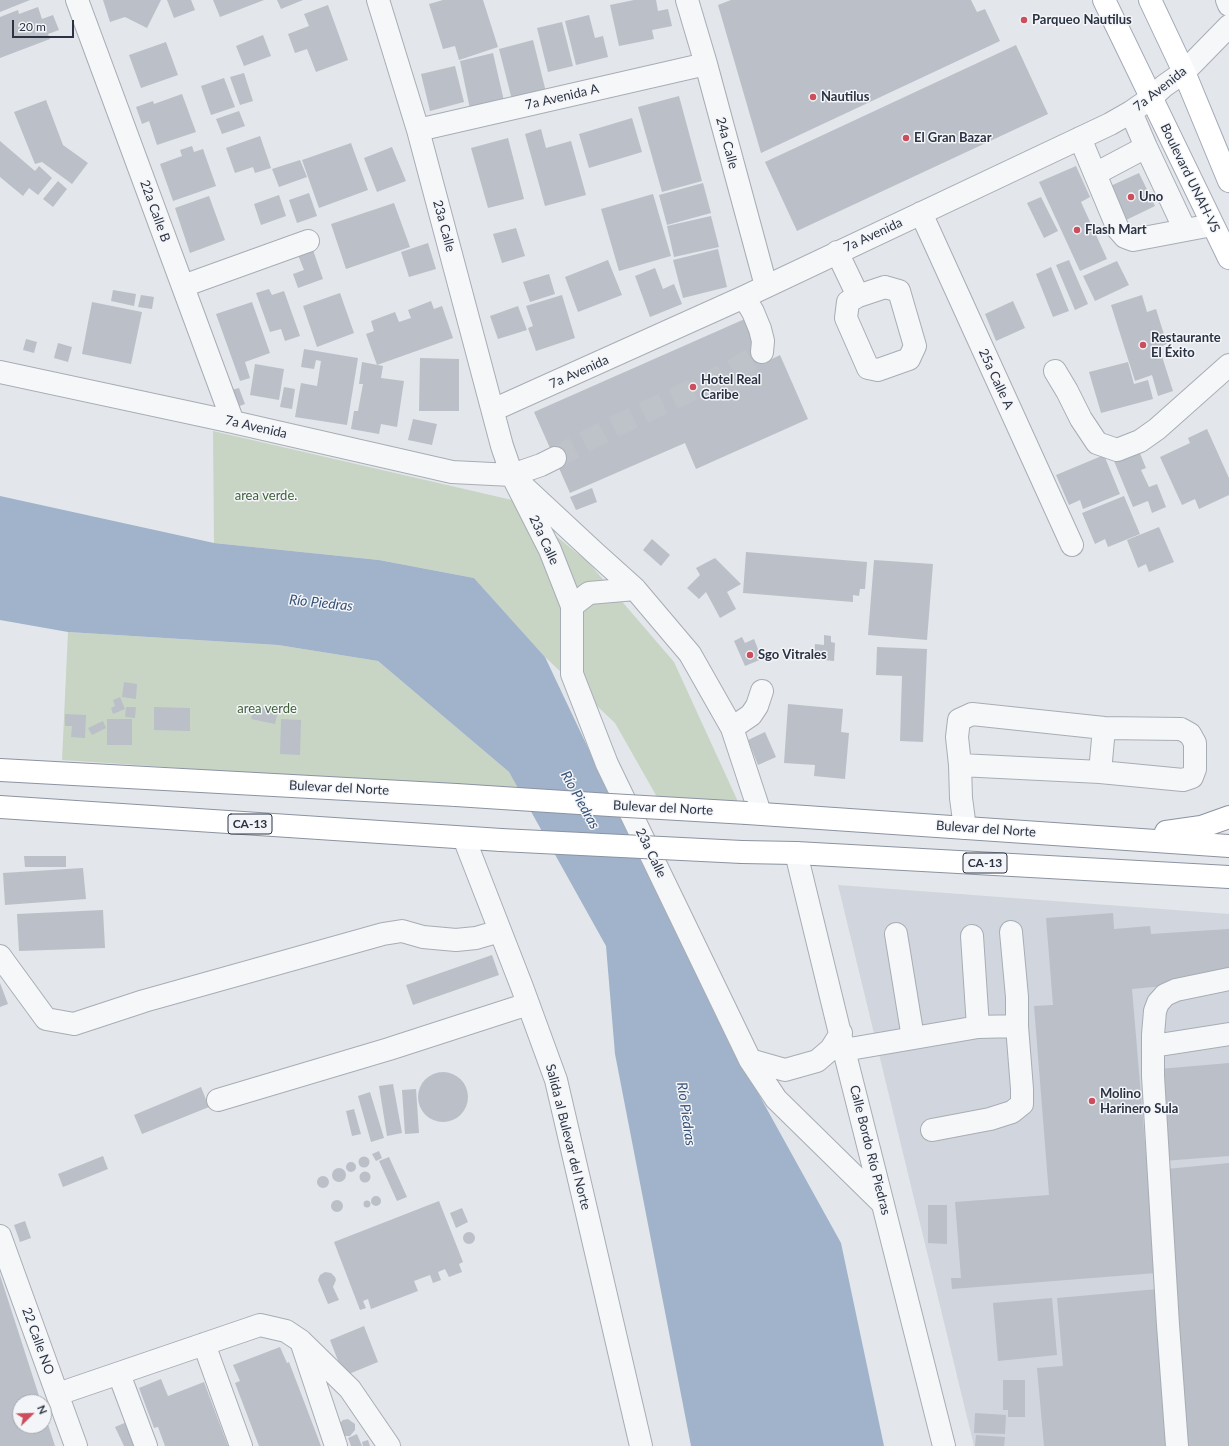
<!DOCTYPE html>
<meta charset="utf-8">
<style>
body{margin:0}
#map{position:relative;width:1229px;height:1446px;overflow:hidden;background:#e3e6eb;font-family:Lato,sans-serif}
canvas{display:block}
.north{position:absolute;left:12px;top:1394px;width:40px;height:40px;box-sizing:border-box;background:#f3f5f8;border:1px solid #a3a7b0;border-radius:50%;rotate:67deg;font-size:11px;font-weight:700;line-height:16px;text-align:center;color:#2b3343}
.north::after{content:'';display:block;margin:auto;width:14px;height:18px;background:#cc4d5c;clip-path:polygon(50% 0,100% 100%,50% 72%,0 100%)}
.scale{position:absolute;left:12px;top:20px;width:62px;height:18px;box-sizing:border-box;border:2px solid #2b3343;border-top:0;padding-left:5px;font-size:12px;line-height:14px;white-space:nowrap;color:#2b3343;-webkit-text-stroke:3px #f3f5f8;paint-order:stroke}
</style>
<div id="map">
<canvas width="1229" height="1446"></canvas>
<div class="north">N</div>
<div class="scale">20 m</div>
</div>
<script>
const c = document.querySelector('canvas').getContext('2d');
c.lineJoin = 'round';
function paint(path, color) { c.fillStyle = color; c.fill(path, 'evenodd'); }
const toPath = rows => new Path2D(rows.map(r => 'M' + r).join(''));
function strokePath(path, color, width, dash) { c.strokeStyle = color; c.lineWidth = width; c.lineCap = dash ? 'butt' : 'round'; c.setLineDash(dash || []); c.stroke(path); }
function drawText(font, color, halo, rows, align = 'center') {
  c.font = font + ' Lato,sans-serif'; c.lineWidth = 3; c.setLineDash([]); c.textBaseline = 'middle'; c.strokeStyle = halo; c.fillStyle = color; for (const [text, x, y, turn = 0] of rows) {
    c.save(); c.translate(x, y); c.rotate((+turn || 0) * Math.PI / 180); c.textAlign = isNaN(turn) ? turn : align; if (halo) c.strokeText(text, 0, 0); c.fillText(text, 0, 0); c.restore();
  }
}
const built = toPath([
 [838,885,1229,914,1229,1446,974,1446]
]);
const green = toPath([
 [213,431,512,500,588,562,674,662,740,806,657,797,615,723,545,657,474,578,379,560,214,543],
 [68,632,278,645,378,661,509,772,520,791,62,760]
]);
const water = toPath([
 [0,496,214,543,379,560,474,578,545,657,599,771,753,1084,841,1243,884,1446,691,1446,615,1054,606,946,509,772,378,661,278,645,68,632,0,620]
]);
const building = toPath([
 [0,0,30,0,0,12],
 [103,0,161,0,147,28,125,17,110,22],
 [167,0,191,0,195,10,174,18],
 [213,0,264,0,220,17],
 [277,0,303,0,281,9],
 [443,0,483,0,498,47,459,60,455,46,443,49,429,4],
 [634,0,656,0,658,11,668,9,672,26,652,30,654,39,619,46,610,5],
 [731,0,971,0,977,12,985,9,1000,41,761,153,718,5],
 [328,5,348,60,316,72,307,49,295,53,288,34,309,26,304,14],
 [38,7,42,19,53,15,59,30,48,34,50,39,0,58,0,17,18,10,19,14],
 [589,15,595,38,603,36,608,57,576,65,565,21],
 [562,22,573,66,548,72,537,28],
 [263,35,271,56,244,66,236,46],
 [533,40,546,92,512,100,499,49],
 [166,42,178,75,141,88,129,55],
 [1016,45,1048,114,797,231,765,162],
 [493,53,504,101,470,109,460,61],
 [455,66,464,102,430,111,421,74],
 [244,73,253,101,240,105,230,77],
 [224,78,235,107,211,115,201,86],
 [182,94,196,132,157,145,149,121,142,124,136,107,153,101,154,104],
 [679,96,702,181,662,192,638,107],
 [46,100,63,145,88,163,72,184,42,162,35,164,14,112],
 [239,111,245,126,222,134,216,119],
 [632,118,642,152,589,168,579,134],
 [541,129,546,148,571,141,586,195,545,206,525,134],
 [260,136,271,168,255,173,253,167,235,173,226,148],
 [508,138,524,199,488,208,471,148],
 [0,141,35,171,39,166,52,178,38,195,29,188,23,196,0,177],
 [351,143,368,190,319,208,302,160],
 [192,146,194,152,203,149,216,186,173,201,160,164,182,156,180,150],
 [392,147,406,181,377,192,364,158],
 [300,160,307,177,279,187,272,169],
 [1076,166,1090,197,1081,202,1107,259,1080,271,1039,182],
 [1139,173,1155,206,1122,222,1106,188],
 [58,181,67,189,53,207,43,199],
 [703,183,711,213,667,225,659,195],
 [309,193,317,216,297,223,289,200],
 [653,194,671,256,619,271,601,209],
 [279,195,286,216,261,225,254,204],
 [209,196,225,240,190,253,175,208],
 [1041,197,1058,231,1044,238,1027,203],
 [394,203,410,247,346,269,331,224],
 [711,216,719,247,674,257,667,226],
 [516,228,525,256,502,263,493,234],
 [428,243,436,269,409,277,401,252],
 [718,249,727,287,683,298,673,260],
 [313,250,323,279,298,288,293,274,304,270,298,255],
 [608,260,622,295,578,312,565,277],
 [1069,260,1088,304,1075,310,1056,265],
 [1117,261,1129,285,1095,301,1083,276],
 [1051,267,1069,311,1053,317,1036,274],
 [655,268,663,289,674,284,682,304,650,317,635,276],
 [549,274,555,294,530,302,523,282],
 [269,289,272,295,284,291,300,336,285,341,281,329,270,332,256,293],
 [113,290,136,294,134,306,111,301],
 [340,293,354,333,317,347,303,306],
 [141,295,154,297,152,309,138,307],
 [562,295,575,338,536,351,528,328,533,326,526,306],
 [1142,295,1147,312,1156,309,1167,344,1159,347,1173,391,1158,396,1152,375,1135,381,1111,305],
 [431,301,434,309,442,306,453,338,377,365,366,334,374,331,371,321,395,312,399,322,411,318,408,310],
 [1013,301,1025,328,996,341,985,314],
 [92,302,142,312,131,364,82,354],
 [252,302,270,353,245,362,250,378,240,381,216,314],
 [518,306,527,330,498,339,490,316],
 [747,318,766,362,780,355,808,419,696,469,685,443,570,493,534,412],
 [26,339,37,342,34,353,23,350],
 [58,343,72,347,68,362,54,358],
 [304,349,358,358,347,425,295,417,301,383,317,386,321,361,316,360,314,369,301,367],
 [420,358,459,359,459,411,419,411],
 [362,362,383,366,381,378,404,381,397,427,381,424,379,434,351,429,354,411,358,411,363,384,359,384],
 [1128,362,1134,384,1148,380,1153,399,1101,413,1089,372],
 [255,364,284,369,279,400,250,395],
 [284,387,295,389,292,409,280,407],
 [239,388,245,404,237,407,231,390],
 [413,419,437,424,432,445,408,440],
 [1207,429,1229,478,1229,495,1199,509,1195,499,1182,505,1160,457,1190,443,1188,438],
 [1139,451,1146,468,1141,470,1149,487,1157,484,1166,507,1152,513,1148,501,1133,507,1114,461],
 [1104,455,1120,494,1083,509,1080,500,1069,505,1056,475],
 [592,488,597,502,576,510,570,497],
 [1124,496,1140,534,1108,547,1105,539,1095,544,1082,513],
 [1159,527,1174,562,1149,572,1146,564,1138,568,1127,540],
 [652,539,670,555,661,566,643,550],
 [746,552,867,562,865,589,860,589,859,596,853,595,853,602,743,593],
 [715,558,741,584,727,592,736,609,720,618,706,592,699,599,687,588,700,575,696,568],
 [874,560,933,564,927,640,868,635],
 [824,635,831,636,831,642,835,643,834,661,814,659,815,644,824,645],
 [742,637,745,643,754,639,762,659,745,666,734,641],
 [877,647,927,649,923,742,900,741,902,676,876,675],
 [124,682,137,684,136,699,122,697],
 [120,697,125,709,113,714,111,708,115,706,113,700],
 [788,704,843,709,841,732,849,733,845,779,814,776,815,765,784,763],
 [254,706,278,711,275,724,251,719],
 [126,707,136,707,135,718,125,717],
 [154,707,190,708,190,731,154,730],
 [65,714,86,715,85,738,71,737,72,726,65,726],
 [107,719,132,719,132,745,107,745],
 [281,719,301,720,300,755,280,754],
 [103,721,106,728,92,735,88,728],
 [765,732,776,757,758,765,748,740],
 [24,856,66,856,66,867,25,867],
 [83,868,86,899,5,905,3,873],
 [103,910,105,948,19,951,17,914],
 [1113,913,1114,929,1150,926,1151,934,1229,929,1229,980,1132,989,1156,1273,952,1289,951,1278,961,1278,955,1202,1049,1195,1034,1006,1053,1005,1046,918],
 [492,955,499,975,413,1005,406,985],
 [0,983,8,1004,0,1007],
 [1229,1063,1229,1156,1163,1161,1159,1069],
 '418 1097a25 25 0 1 1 50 0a25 25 0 1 1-50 0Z',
 [393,1084,402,1133,387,1136,379,1086],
 [201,1087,209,1107,142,1134,134,1115],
 [416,1089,419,1133,405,1134,402,1090],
 [370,1092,384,1138,371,1142,358,1096],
 [354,1109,361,1134,352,1136,346,1111],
 [379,1151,382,1158,376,1161,372,1154],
 [103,1156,108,1169,63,1187,58,1174],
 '358.5 1162a5.5 5.5 0 1 1 11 0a5.5 5.5 0 1 1-11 0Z',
 [389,1157,407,1197,397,1201,379,1161],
 '346 1167a5 5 0 1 1 10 0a5 5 0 1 1-10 0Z',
 [1229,1163,1229,1446,1182,1446,1156,1170],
 '332 1175a7 7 0 1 1 14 0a7 7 0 1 1-14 0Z',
 '359.5 1177a5.5 5.5 0 1 1 11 0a5.5 5.5 0 1 1-11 0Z',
 '317 1182a6 6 0 1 1 12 0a6 6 0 1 1-12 0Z',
 '371 1201a5 5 0 1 1 10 0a5 5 0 1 1-10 0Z',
 '331 1206a6 6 0 1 1 12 0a6 6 0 1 1-12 0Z',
 '363.5 1204a3.5 3.5 0 1 1 7 0a3.5 3.5 0 1 1-7 0Z',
 [439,1201,463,1262,459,1264,462,1272,449,1277,445,1269,438,1272,441,1280,433,1283,430,1275,414,1281,418,1291,371,1309,368,1299,363,1301,366,1308,360,1310,334,1242],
 [928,1205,947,1205,947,1244,928,1243],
 [462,1208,468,1222,456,1228,450,1213],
 [25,1221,31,1238,20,1242,14,1225],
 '463 1238a6 6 0 1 1 12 0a6 6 0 1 1-12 0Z',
 [325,1272,331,1273,335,1277,336,1280,333,1287,339,1300,328,1304,318,1280,320,1275],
 [0,1275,41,1402,20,1402,20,1426,44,1426,44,1412,55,1446,0,1446],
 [1158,1289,1171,1446,1044,1446,1037,1368,1063,1366,1057,1298],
 [1052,1298,1057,1355,998,1361,993,1303],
 [364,1326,378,1362,344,1376,330,1340],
 [280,1347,287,1363,289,1362,321,1446,259,1446,235,1383,240,1381,233,1365],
 [161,1379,168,1396,204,1382,228,1446,165,1446,158,1427,154,1428,139,1388],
 [1003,1380,1025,1380,1025,1417,1008,1417,1008,1410,1003,1410],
 [975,1413,1006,1415,1005,1434,974,1433],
 [348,1419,355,1424,355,1430,350,1436,344,1436,339,1424,343,1420],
 [129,1421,139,1446,124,1446,115,1427],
 [357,1434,362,1446,351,1446,348,1438],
 [976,1435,1005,1437,1004,1446,975,1446],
 [368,1440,370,1446,363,1446,362,1442]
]);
const minorTunnel = toPath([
 [555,458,605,431,730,372,762,352]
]);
const minor = toPath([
 [77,0,233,422],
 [378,0,418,130,502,446,512,475,550,550,572,606,572,674,607,764,750,1060,785,1070,817,1061,831,1049,841,1033],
 [687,0,706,64,766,286],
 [1227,0,1229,5],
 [1131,112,1146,147,1185,230],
 [418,130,706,64],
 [1080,138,1118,229,1125,237,1133,240,1212,225],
 [1095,174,1146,147],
 [921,213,1072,545],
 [837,252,858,296],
 [183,286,308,241],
 [885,287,899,291,915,346,909,359,878,370,868,368,846,318,848,302,858,296,885,287],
 [744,297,753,312,760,329,763,341,762,352],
 [1055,371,1067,391,1081,419,1097,443,1117,450,1140,441,1157,429,1229,365],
 [0,372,233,422,452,472,512,475,541,465,555,458],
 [493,410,744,297,1110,124,1131,112,1151,98,1164,86,1184,72,1229,26],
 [523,486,594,552,635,589,690,654,732,728,760,813],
 [572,606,589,593,635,589],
 [972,714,1104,728,1181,729,1190,734,1195,743,1195,769,1192,777,1183,780,1100,772,960,765,957,737,959,720,972,714],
 [732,728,751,715,757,706,762,691],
 [960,765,961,798,965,828],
 [1100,772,1104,728],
 [464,838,522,987,556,1080,641,1446],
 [796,853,844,1050,944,1446],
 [896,934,913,1038],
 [972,936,978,1027],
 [0,956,46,1019,74,1024,144,1001,383,934,402,931,423,937,456,940,476,938,500,931],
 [1153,1046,1229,1034],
 [844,1050,978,1027,1017,1026,1017,997,1011,932],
 [750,1060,776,1099,883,1204],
 [218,1100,389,1049,528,1004],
 [932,1130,990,1119,1012,1112,1022,1104,1022,1089,1017,1026],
 [0,1236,76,1446],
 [204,1344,241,1446],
 [302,1344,336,1446],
 [119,1374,146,1446],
 [58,1394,260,1325,286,1331,301,1341,350,1389,389,1446],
 [1177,1446,1168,1325,1153,1076,1153,1035,1155,1011,1158,1003,1165,995,1176,990,1229,979]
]);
const major = toPath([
 [1104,0,1229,258],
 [1150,0,1184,72,1229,181]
]);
const highway = toPath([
 [0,770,456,795],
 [0,807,501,840],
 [747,813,1229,846],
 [1166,832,1201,827,1229,817],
 [742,852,796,853,1229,877]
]);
const highwayBridge = toPath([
 [456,795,610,805,747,813],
 [501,840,742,852]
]);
const markers = [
 [1024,20,4,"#cc4d5c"],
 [813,97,4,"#cc4d5c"],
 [906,138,4,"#cc4d5c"],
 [1131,197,4,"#cc4d5c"],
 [1077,230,4,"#cc4d5c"],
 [1143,345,4,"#cc4d5c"],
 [693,387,4,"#cc4d5c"],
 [750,655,4,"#cc4d5c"],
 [1092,1101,4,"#cc4d5c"]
];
const shields = [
 [250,824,44],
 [985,863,44]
];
const shieldNames = [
 ["CA-13",250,824],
 ["CA-13",985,863]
];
const poiNames = [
 ["Parqueo Nautilus",1032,20],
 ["Nautilus",821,97],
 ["El Gran Bazar",914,138],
 ["Uno",1139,197],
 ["Flash Mart",1085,230],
 ["Restaurante",1151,338],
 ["El Éxito",1151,353],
 ["Hotel Real",701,380],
 ["Caribe",701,395],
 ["Sgo Vitrales",758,655],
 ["Molino",1100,1094],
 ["Harinero Sula",1100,1109]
];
const streetNames = [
 ["7a Avenida",1160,89,-38],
 ["7a Avenida A",562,97,-13],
 ["24a Calle",727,143,75],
 ["Boulevard UNAH-VS",1190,178,64],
 ["22a Calle B",155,211,70],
 ["23a Calle",444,226,75],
 ["7a Avenida",873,235,-25],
 ["7a Avenida",579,372,-24],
 ["25a Calle A",996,379,65],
 ["7a Avenida",256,427,13],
 ["23a Calle",544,540,65],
 ["Bulevar del Norte",339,788,3],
 ["Bulevar del Norte",663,808,3],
 ["Bulevar del Norte",986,829,4],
 ["23a Calle",651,853,64],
 ["Salida al Bulevar del Norte",568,1137,76],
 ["Calle Bordo Río Piedras",870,1150,76],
 ["22 Calle NO",38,1341,70]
];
const parkNames = [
 ["area verde.",266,496],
 ["area verde",267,709]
];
const waterNames = [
 ["Río Piedras",321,603,6],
 ["Río Piedras",580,800,61],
 ["Río Piedras",686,1114,82]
];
paint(built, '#d1d5dd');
paint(green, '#c8d5c5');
paint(water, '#a0b3ca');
paint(building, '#bbbfc8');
strokePath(minorTunnel, '#bec2c9', 22, [22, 11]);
strokePath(minor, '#a8adb5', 24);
strokePath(major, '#a3aab7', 24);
strokePath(highway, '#8b93a1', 24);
strokePath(minor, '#f6f7f9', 22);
strokePath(major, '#fff', 22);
strokePath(highway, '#fff', 22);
strokePath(highwayBridge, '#8b93a1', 24, []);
strokePath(highwayBridge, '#fff', 22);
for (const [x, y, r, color] of markers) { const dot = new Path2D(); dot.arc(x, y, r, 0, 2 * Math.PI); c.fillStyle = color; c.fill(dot); strokePath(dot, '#f3f5f8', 1.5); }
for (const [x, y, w] of shields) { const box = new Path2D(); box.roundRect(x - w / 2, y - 10, w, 20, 3); c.fillStyle = '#f3f5f8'; c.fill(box); strokePath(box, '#2b3343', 1); }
drawText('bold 12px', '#2b3343', null, shieldNames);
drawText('bold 13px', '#2b3343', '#f3f5f8', poiNames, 'left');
drawText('13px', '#2b3343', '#f3f5f8', streetNames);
drawText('13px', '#3f5f39', '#f3f5f8', parkNames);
drawText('italic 14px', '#365176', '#f3f5f8', waterNames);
</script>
